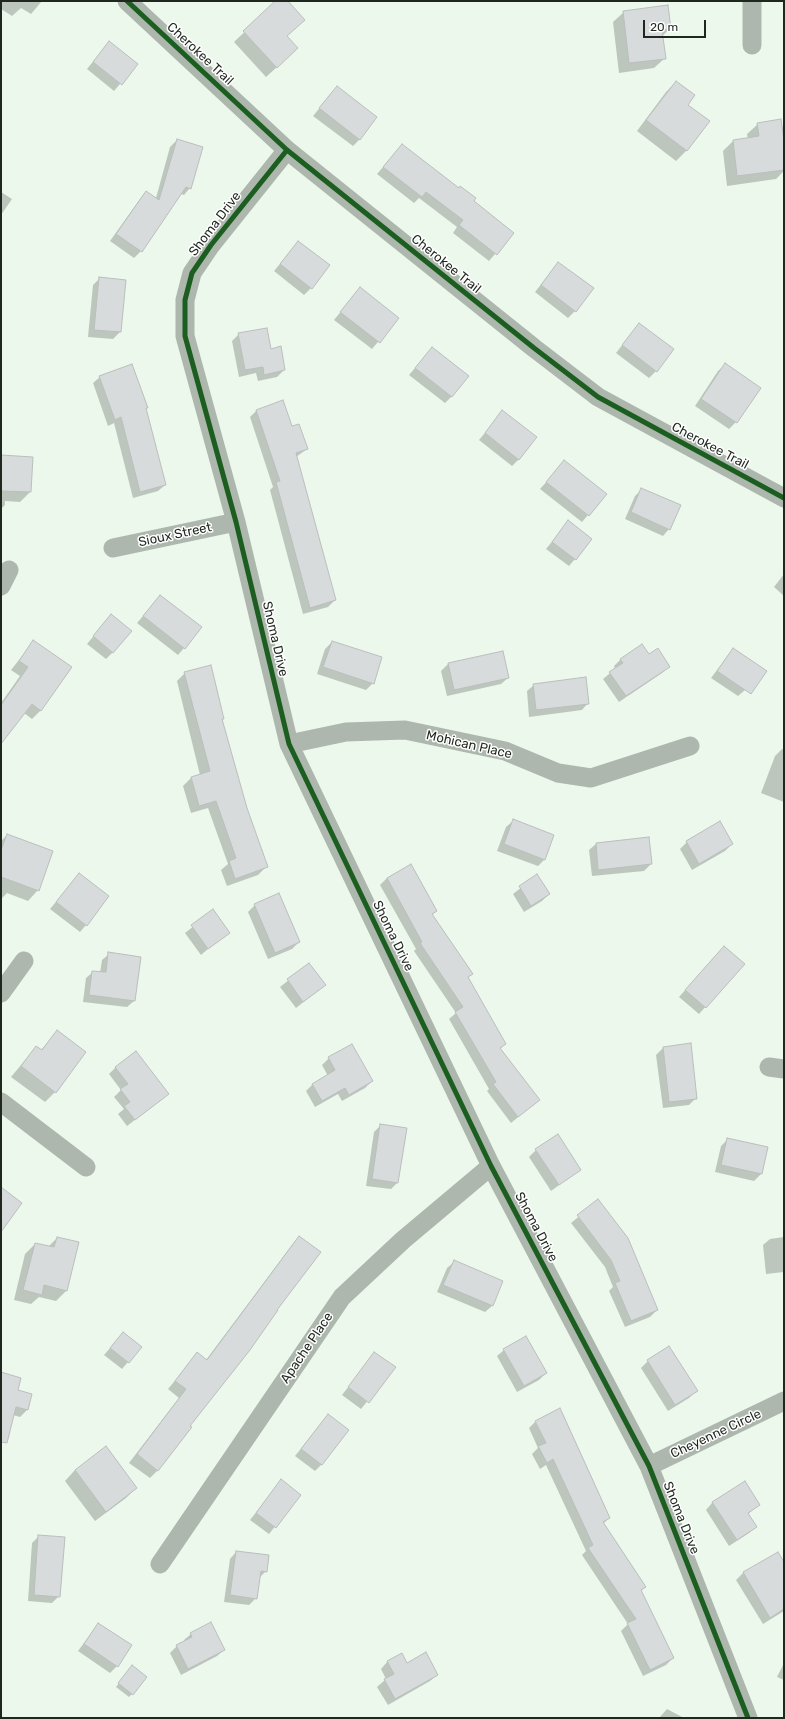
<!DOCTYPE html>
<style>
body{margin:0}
#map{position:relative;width:785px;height:1719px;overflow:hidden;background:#ecf8ec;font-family:Rubik,sans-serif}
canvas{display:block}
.frame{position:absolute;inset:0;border:2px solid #1f271f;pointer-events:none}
.scale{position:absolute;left:643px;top:20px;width:63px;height:18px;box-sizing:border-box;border:2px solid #1f271f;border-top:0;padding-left:5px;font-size:12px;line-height:14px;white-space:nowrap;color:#1f271f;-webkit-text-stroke:3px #fff;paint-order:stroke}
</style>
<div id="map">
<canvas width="785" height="1719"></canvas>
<div class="frame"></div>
<div class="scale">20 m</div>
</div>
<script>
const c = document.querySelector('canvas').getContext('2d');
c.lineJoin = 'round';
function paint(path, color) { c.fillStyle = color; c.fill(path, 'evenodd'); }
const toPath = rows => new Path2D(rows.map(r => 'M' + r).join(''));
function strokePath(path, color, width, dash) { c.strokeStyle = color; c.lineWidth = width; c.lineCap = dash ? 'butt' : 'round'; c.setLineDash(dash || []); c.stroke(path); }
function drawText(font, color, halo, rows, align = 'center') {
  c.font = font + ' Rubik,sans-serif'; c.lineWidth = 3; c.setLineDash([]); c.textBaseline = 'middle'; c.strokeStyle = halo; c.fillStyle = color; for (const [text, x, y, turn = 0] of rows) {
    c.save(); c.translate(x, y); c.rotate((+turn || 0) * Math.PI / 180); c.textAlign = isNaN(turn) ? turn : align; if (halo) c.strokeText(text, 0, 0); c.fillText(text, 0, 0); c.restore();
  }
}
const shadow = toPath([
 [1,1,42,1,31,14,21,8,12,16,1,9],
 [277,1,286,1,287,58,266,77,234,42],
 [624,12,670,29,662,36,665,58,654,68,619,73,613,22],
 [109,42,137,64,114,91,87,69],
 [676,82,687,105,708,122,686,151,676,161,637,131,666,92],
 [337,87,360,139,353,146,313,116],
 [758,124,784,148,784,171,776,179,727,186,723,151,733,141,748,139,747,134],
 [177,140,190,188,184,195,181,194,141,251,134,258,110,241,140,199,146,192,156,198,170,147],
 [402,145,513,233,489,261,453,233,457,227,419,198,414,203,377,174],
 [1,192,12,199,1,215],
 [298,242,311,288,304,295,274,271],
 [558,263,575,311,568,318,535,292],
 [100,278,125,281,120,332,113,339,88,337,93,285],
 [360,288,398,318,372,349,334,320],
 [633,331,656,371,649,378,616,353],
 [239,334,284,370,277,377,258,381,256,373,239,377,232,341],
 [432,348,452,396,445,403,409,375],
 [725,365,736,422,729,429,695,406,718,371],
 [100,377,145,409,165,485,158,491,133,498,114,423,108,426,93,383],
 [256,411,291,428,307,449,296,457,335,600,328,607,303,614,270,490,273,487,250,417],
 [503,411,519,459,512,466,479,440],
 [1,456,30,492,20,502,5,501,5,505,1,509],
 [564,462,605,495,582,522,540,489],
 [642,489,669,529,663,536,625,519,635,496],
 [568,522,575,559,569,566,546,549],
 [784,574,784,596,774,587],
 [160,596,184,648,178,655,137,623],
 [111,615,113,652,106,659,87,644],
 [34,641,41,710,32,719,24,713,1,742,1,703,20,676,11,670],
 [332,642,373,683,366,690,317,674,325,649],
 [642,645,649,656,669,666,662,673,619,702,603,679,615,669,614,666,620,660],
 [733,649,745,690,738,696,711,678],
 [448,664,508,678,501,684,447,696,441,671],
 [185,673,223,718,221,720,246,809,266,867,258,875,227,886,221,870,228,864,208,808,191,813,183,786,191,778,200,775,177,681],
 [534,685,588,703,582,710,529,717,527,691],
 [782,749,784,750,784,802,761,793,775,756],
 [513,821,545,859,538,866,497,851,506,827],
 [7,835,38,890,28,901,7,893,1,899,1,841],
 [648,838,651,864,644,871,592,876,589,850,596,844],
 [687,842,732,844,725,851,692,870,680,849],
 [411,865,436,911,432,915,471,974,467,978,505,1044,500,1049,539,1100,511,1123,487,1091,489,1089,449,1019,456,1013,414,951,416,949,380,885,387,878],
 [79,874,86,925,80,932,50,909],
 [537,875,549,894,542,901,524,912,513,894],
 [255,905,299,942,292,949,268,959,248,912],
 [213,911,228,932,201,955,185,933],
 [109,954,134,1001,127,1007,83,1002,86,978,93,972,100,973,102,960],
 [717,954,743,965,699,1014,679,997],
 [309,964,325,985,296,1008,280,987],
 [57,1032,55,1092,45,1102,11,1077,36,1047,40,1051],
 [663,1048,696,1098,689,1105,663,1108,656,1055],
 [329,1058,372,1081,365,1088,342,1101,338,1094,315,1107,306,1091,313,1084,328,1076,322,1065],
 [116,1067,161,1100,127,1126,118,1114,124,1109,114,1097,121,1090,109,1074],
 [381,1125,398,1182,391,1189,366,1186,374,1132],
 [728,1139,767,1148,761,1174,754,1181,715,1172,721,1146],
 [536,1150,580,1170,551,1191,529,1157],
 [598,1201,657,1310,650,1317,625,1327,609,1291,613,1287,605,1267,571,1223],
 [299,1237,189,1426,158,1470,150,1478,129,1463,179,1398,168,1389,197,1354,206,1360,292,1245],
 [784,1237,784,1272,766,1274,763,1245,770,1239],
 [57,1238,67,1290,56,1301,39,1297,31,1304,14,1300,25,1254,35,1244,48,1247],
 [454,1262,492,1306,485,1312,437,1292,447,1268],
 [123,1333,128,1362,122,1369,104,1355],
 [504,1350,546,1373,539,1380,517,1392,497,1356],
 [375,1353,394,1368,361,1409,342,1395],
 [648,1361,696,1391,689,1398,668,1411,641,1368],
 [1,1374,16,1391,31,1395,27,1410,20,1417,13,1415,1,1433],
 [328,1415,322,1464,315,1471,295,1456],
 [535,1422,609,1518,603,1524,645,1587,641,1591,673,1658,666,1665,643,1676,621,1631,628,1624,582,1555,586,1551,546,1465,540,1469,532,1454,538,1448,529,1428],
 [75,1470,136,1488,126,1498,95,1521,65,1481],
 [281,1481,300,1495,269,1534,250,1520],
 [744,1482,759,1505,748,1514,756,1527,749,1533,729,1546,706,1510,712,1503],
 [39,1536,59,1596,52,1603,28,1601,32,1543],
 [236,1552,266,1571,259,1578,256,1598,249,1605,224,1602,230,1559],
 [777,1553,784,1564,784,1611,763,1624,736,1580,743,1573],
 [98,1624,117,1666,110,1673,78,1651],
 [191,1634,224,1650,217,1656,181,1675,170,1653,177,1646,185,1642,184,1640],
 [402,1654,407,1664,437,1675,430,1681,388,1705,377,1687,386,1679,381,1669,387,1662],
 [784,1663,784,1680,777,1677],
 [129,1670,132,1694,129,1697,116,1687],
 [667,1709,684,1718,659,1718]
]);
const building = toPath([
 [275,1,288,1,305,20,287,36,298,48,277,68,243,31,275,1],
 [668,5,671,29,662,30,666,59,629,63,623,11,668,5],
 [109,41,138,64,122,85,93,62,109,41],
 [676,81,695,95,688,105,710,121,687,151,646,120,676,81],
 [337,86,377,117,360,140,319,108,337,86],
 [781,119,784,140,784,170,737,176,733,140,759,136,757,123,781,119],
 [177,139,203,147,191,189,186,187,142,252,116,234,146,191,159,200,177,139],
 [402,144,459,188,460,186,476,198,474,201,514,233,497,255,459,225,463,220,426,192,422,197,383,167,402,144],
 [298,241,330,265,312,289,280,264,298,241],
 [558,262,594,288,576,312,541,285,558,262],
 [99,277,126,280,121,332,94,330,99,277],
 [360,287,399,318,380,343,340,312,360,287],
 [639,323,674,349,657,372,622,345,639,323],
 [267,328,271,349,281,346,285,370,264,375,263,367,245,370,238,333,267,328],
 [432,347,469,376,452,397,415,368,432,347],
 [725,363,761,388,737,423,701,399,725,363],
 [132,364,148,408,146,408,166,485,140,492,121,417,115,420,99,376,132,364],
 [283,400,292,426,299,424,308,449,296,453,336,600,310,608,276,482,280,481,256,410,283,400],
 [502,410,537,437,519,460,485,433,502,410],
 [1,455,33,457,31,492,1,491,1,455],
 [564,460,607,494,589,516,546,482,564,460],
 [641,488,681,505,670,530,631,512,641,488],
 [568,520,592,539,576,560,552,542,568,520],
 [160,595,202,627,185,649,143,616,160,595],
 [111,614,132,631,113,653,93,636,111,614],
 [33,640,72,667,41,711,32,704,1,744,1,705,28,667,19,661,33,640],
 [332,641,382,657,374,684,323,667,332,641],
 [642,644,649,654,658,648,670,667,626,696,609,672,623,663,620,659,642,644],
 [733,648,767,671,751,694,717,671,733,648],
 [503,651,509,678,454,690,448,663,503,651],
 [211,665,224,719,222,719,247,808,268,867,235,879,229,861,236,858,216,801,199,806,191,777,210,771,184,672,211,665],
 [586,677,589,704,536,710,533,684,586,677],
 [513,819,554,835,545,860,504,844,513,819],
 [720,821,733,844,699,864,686,841,720,821],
 [7,834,53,851,39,891,1,877,1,850,7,834],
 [649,837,652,864,598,870,596,843,649,837],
 [411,864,437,911,432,914,473,974,468,977,506,1044,500,1048,540,1100,518,1117,493,1084,496,1082,455,1012,463,1007,420,943,422,942,387,878,411,864],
 [79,873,109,896,87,926,56,902,79,873],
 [537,874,550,894,531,906,519,886,537,874],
 [279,893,300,942,275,953,254,904,279,893],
 [213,909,230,933,208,949,191,925,213,909],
 [724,946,745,964,706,1008,685,990,724,946],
 [108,952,141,957,135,1001,89,995,92,971,106,972,108,952],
 [309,963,326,985,303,1002,287,979,309,963],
 [57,1030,86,1052,56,1093,21,1066,36,1046,42,1050,57,1030],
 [691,1043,697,1099,669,1102,663,1047,691,1043],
 [352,1044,373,1081,349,1095,345,1088,322,1101,312,1084,335,1070,328,1057,352,1044],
 [136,1051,169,1094,135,1120,124,1106,130,1102,120,1089,128,1084,115,1067,136,1051],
 [380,1124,407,1128,398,1183,372,1179,380,1124],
 [558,1134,581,1170,559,1185,535,1149,558,1134],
 [727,1138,768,1147,762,1174,721,1165,727,1138],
 [1,1187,22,1203,1,1232,1,1187],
 [598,1199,628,1238,658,1310,631,1321,615,1283,620,1281,611,1260,577,1215,598,1199],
 [299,1236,321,1252,277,1310,278,1310,250,1350,190,1426,192,1427,158,1471,137,1454,186,1389,175,1381,197,1352,207,1360,299,1236],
 [57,1237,79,1242,67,1291,44,1285,42,1295,23,1290,35,1243,54,1247,57,1237],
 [454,1260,503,1281,493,1306,443,1285,454,1260],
 [123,1332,142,1347,129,1363,110,1348,123,1332],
 [526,1336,547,1373,524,1386,503,1349,526,1336],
 [669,1346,698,1391,675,1405,647,1360,669,1346],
 [374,1352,396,1367,369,1403,348,1387,374,1352],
 [1,1372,21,1378,18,1390,32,1394,28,1410,16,1407,7,1443,1,1442,1,1372],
 [560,1408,610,1518,603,1522,646,1587,641,1590,674,1658,650,1670,627,1623,636,1619,588,1548,593,1545,553,1459,547,1463,538,1446,546,1443,535,1421,560,1408],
 [328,1414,349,1430,322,1465,301,1449,328,1414],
 [106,1446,137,1488,106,1512,75,1470,106,1446],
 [281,1479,301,1495,276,1528,256,1513,281,1479],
 [745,1481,760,1505,748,1513,757,1527,737,1540,712,1502,745,1481],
 [38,1535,65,1537,60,1597,34,1595,38,1535],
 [236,1551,269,1555,267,1572,261,1571,257,1599,230,1595,236,1551],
 [778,1552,784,1562,784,1609,770,1618,743,1572,778,1552],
 [211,1622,225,1650,188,1669,176,1645,192,1637,190,1633,211,1622],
 [98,1623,132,1645,118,1667,84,1644,98,1623],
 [426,1652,438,1675,395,1699,384,1679,394,1674,387,1661,402,1653,407,1663,426,1652],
 [132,1665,147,1677,133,1695,118,1683,132,1665]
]);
const street = toPath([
 [127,1,287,150,534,348,598,397,784,498],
 [752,45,752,1],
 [287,150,211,245,192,273,185,300,185,336,236,522,289,744,491,1166,649,1466,748,1718],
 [113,548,236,522],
 [1,586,9,570],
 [289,744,346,732,405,730,505,751,558,773,591,778,690,746],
 [1,993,24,961],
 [769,1067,784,1069],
 [1,1102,86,1167],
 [649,1466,784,1401],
 [160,1564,342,1297,403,1240,491,1166]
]);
const cycleway = toPath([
 [127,1,287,150,534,348,598,397,784,498],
 [287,150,211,245,192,273,185,300,185,336,236,522,289,744,491,1166,649,1466,748,1718]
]);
const streetNames = [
 ["Cherokee Trail",200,54,43],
 ["Shoma Drive",215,224,-53],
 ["Cherokee Trail",446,264,39],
 ["Cherokee Trail",710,446,28],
 ["Sioux Street",175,535,-12],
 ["Shoma Drive",275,639,77],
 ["Mohican Place",469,745,13],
 ["Shoma Drive",393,936,64],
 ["Shoma Drive",536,1227,62],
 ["Apache Place",307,1348,-56],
 ["Cheyenne Circle",716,1434,-25],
 ["Shoma Drive",681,1518,68]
];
paint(shadow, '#0003');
paint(building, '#d7dbdb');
strokePath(building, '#babebe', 1);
strokePath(street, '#adb7ad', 19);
strokePath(cycleway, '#1b5e20', 5);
drawText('13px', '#1f271f', '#fff', streetNames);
</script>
